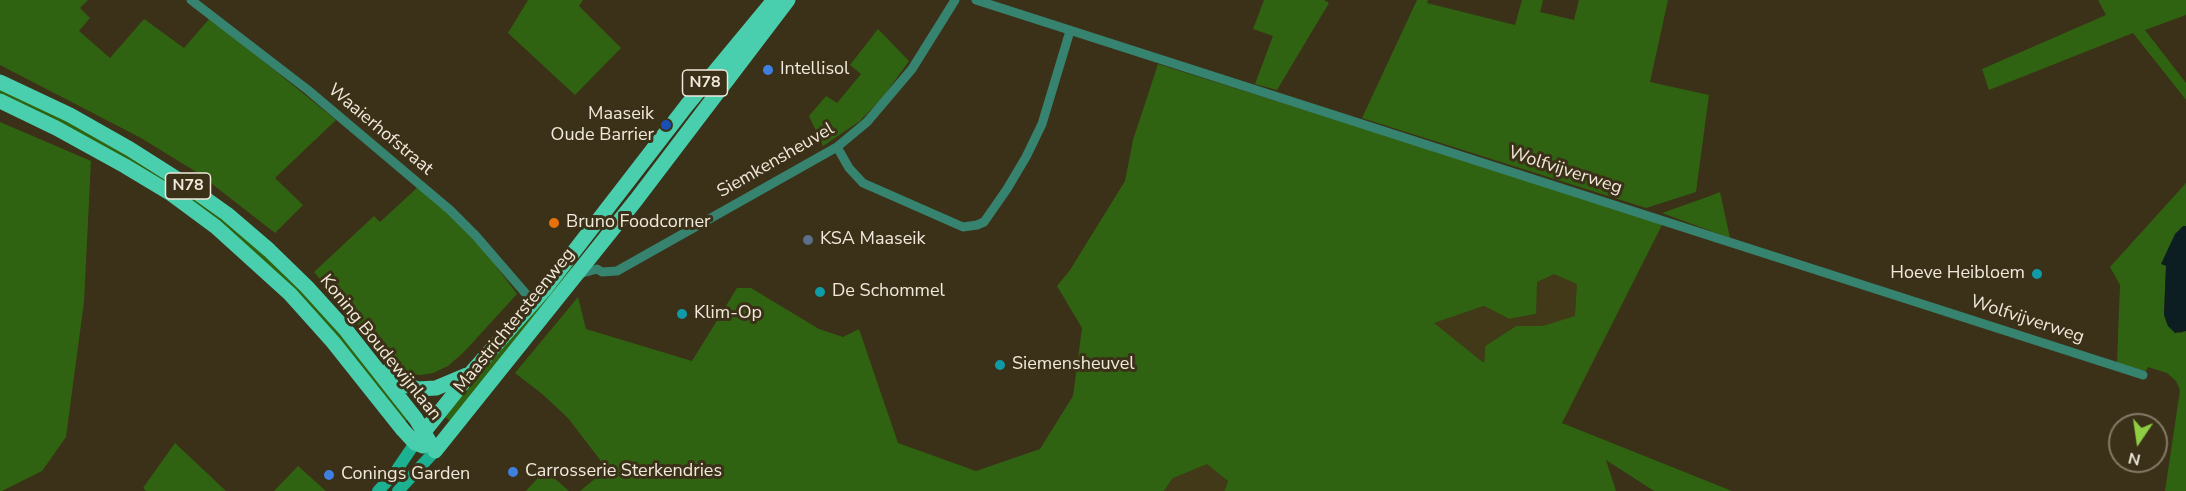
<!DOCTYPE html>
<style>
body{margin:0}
#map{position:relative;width:2186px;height:491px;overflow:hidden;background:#3b3018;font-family:"Nunito Sans",sans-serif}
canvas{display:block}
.north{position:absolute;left:2108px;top:413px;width:60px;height:60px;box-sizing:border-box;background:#3b3018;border:2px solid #847a66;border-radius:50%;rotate:193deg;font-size:16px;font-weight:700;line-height:24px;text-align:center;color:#f1e9db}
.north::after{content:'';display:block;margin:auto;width:21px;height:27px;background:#8ece43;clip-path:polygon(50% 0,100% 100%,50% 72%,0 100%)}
</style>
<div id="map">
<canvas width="2186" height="491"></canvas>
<div class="north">N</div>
</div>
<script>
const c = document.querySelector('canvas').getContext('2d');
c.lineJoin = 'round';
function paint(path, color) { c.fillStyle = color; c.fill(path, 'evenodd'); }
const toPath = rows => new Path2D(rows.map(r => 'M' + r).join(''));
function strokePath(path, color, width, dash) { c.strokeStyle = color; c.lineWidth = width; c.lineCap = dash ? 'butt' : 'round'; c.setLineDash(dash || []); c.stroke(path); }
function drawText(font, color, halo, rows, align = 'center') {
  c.font = font + ' "Nunito Sans",sans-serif'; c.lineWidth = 6; c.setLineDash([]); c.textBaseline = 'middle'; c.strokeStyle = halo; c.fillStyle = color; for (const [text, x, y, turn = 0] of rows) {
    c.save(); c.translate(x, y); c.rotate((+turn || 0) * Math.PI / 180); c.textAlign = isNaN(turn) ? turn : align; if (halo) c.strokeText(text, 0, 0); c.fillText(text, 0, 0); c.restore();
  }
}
const green = toPath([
 [0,0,88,0,80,8,90,18,79,31,110,58,144,19,184,48,210,18,336,120,275,178,303,205,275,233,198,173,141,138,0,65],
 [528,0,583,0,579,6,621,48,575,95,508,33],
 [1264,0,1324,0,1329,3,1277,90,1255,84,1273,36,1253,29],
 [1417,0,1428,0,1427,3,1515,25,1522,0,1543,0,1540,12,1574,20,1579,0,1668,0,1650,82,1709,95,1696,192,1646,208,1362,118],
 [2098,0,2186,0,2186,15,2145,30,2186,83,2186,100,2133,33,1989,90,1982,69,2106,15],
 [878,29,909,61,883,97,860,121,823,146,809,116,826,96,837,103,861,74,850,65],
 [1158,64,1663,223,1562,423,1732,491,1654,491,1606,460,1616,491,1224,491,1228,481,1173,478,1164,491,580,491,607,469,568,418,541,393,515,373,578,297,586,329,692,361,737,288,751,288,819,329,843,337,859,329,898,443,976,471,1040,449,1073,396,1082,328,1057,286,1070,270,1125,181,1133,140],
 [1484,306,1509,319,1536,314,1543,326,1516,326,1485,346,1484,363,1435,323],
 [0,87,97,134,200,200,293,280,411,417,404,422,222,226,0,96],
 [0,122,91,161,84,302,66,437,42,471,2,491,0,491],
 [2186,183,2186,226,2183,226,2166,266,2164,315,2168,326,2180,333,2186,331,2186,491,2165,491,2180,390,2176,381,2167,373,2148,367,2146,371,2117,363,2120,285,2110,267],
 [418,187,448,212,487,254,517,294,464,352,448,366,433,373,421,375,411,374,395,366,382,354,314,272,374,216,380,222],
 [1720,192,1730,238,1662,213,1710,196],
 [570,267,572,269,454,424,441,414],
 [175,443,226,491,146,491,143,488],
 [298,466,326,491,274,491],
 [545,470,569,491,526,491]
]);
const sand = toPath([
 [1554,274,1577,284,1575,316,1543,326,1515,326,1485,346,1484,363,1434,323,1484,306,1509,319,1536,314,1537,282],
 [1207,464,1228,481,1224,491,1164,491,1173,478]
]);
const water = toPath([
 [2183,226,2186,226,2186,331,2175,333,2168,326,2164,315,2166,266,2161,264,2175,234]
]);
const minor = toPath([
 [191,0,308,90,450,210,476,236,533,302],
 [976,0,2143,375],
 [837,147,849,168,863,183,963,227,977,225,984,222,1007,189,1026,157,1042,124,1070,31],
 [579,274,597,269,602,272,617,271,837,147,867,122,912,69,955,0]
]);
const secondary = toPath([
 [378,491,394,474,415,443],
 [398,491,435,451]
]);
const primary = toPath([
 [0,82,70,115,130,149,182,182,227,214,269,250,307,287,346,330,416,419,435,451],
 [0,101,56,128,125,166,170,193,216,227,290,294,333,342,403,430,415,443,423,446],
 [385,372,396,382,418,389,436,388,467,375],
 [415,443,470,374,545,289,687,105,774,0],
 [435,451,636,200,788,0]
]);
const markers = [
 [768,70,6,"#3f7fe0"],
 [666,125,6,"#1a4fb4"],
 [554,223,6,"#e8710a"],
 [808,240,6,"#5c6f8a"],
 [2037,274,6,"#0f9aa8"],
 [820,292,6,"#0f9aa8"],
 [682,314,6,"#0f9aa8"],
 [1000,365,6,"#0f9aa8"],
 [513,472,6,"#3f7fe0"],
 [329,475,6,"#3f7fe0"]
];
const shields = [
 [705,83,45],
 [188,186,45]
];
const shieldNames = [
 ["N78",705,83],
 ["N78",188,186]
];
const poiNames = [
 ["Intellisol",780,70],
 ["Maaseik",654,115,"right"],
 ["Oude Barrier",654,136,"right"],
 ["Bruno Foodcorner",566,223],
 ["KSA Maaseik",820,240],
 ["Hoeve Heibloem",2025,274,"right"],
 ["De Schommel",832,292],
 ["Klim-Op",694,314],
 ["Siemensheuvel",1012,365],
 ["Carrosserie Sterkendries",525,472],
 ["Conings Garden",341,475]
];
const streetNames = [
 ["Waaierhofstraat",380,130,40],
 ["Siemkensheuvel",776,161,-30],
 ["Wolfvijverweg",1565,171,18],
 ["Wolfvijverweg",2027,320,18],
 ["Maastrichtersteenweg",515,321,-51],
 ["Koning Boudewijnlaan",380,348,51]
];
paint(green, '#306311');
paint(sand, '#413918');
paint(water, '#0c1e22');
strokePath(minor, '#36836f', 9);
strokePath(secondary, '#1cb191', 12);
strokePath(primary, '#49cfad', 15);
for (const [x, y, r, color] of markers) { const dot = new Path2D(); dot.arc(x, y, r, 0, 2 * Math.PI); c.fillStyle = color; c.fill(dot); strokePath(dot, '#3b3018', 2); }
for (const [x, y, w] of shields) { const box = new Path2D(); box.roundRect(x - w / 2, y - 13, w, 26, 4.5); c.fillStyle = '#3b3018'; c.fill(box); strokePath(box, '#f1e9db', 1.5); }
drawText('bold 16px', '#f1e9db', null, shieldNames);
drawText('18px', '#f1e9db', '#3b3018', poiNames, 'left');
drawText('18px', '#f1e9db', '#3b3018', streetNames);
</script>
